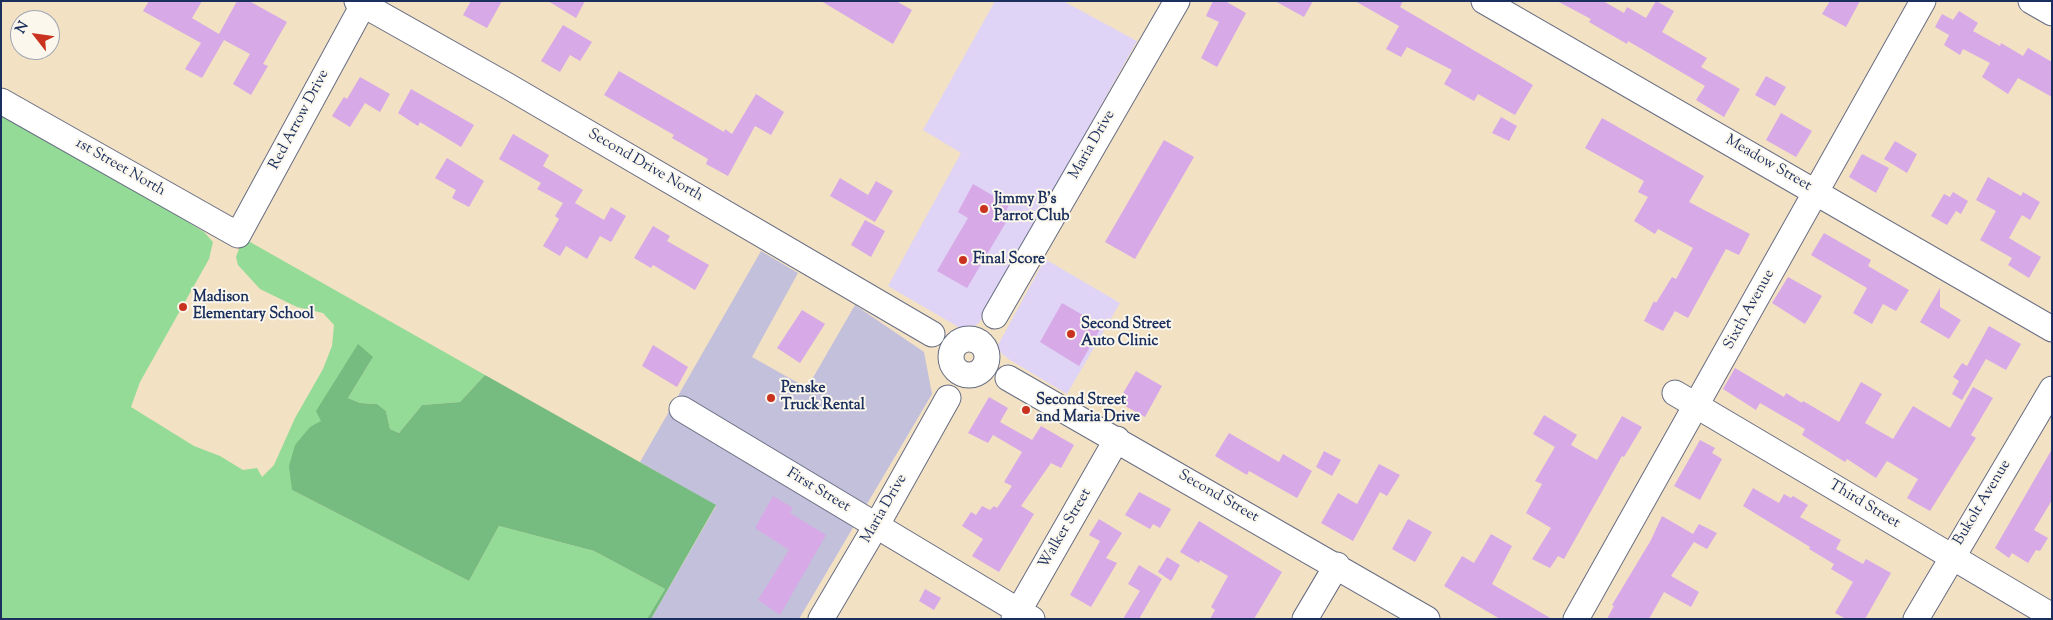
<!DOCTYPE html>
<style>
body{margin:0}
#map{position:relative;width:2053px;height:620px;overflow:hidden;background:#f3e1c4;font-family:"Sorts Mill Goudy",serif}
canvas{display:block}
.frame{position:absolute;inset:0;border:2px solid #1b2f5e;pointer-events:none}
.north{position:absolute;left:10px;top:10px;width:50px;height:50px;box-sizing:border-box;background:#fbf7ec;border:1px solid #a1a7b3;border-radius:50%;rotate:300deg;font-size:14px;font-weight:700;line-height:20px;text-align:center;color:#1b2f5e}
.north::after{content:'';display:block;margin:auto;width:18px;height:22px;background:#c8321e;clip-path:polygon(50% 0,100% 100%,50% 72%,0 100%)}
</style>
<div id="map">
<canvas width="2053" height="620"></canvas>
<div class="frame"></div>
<div class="north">N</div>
</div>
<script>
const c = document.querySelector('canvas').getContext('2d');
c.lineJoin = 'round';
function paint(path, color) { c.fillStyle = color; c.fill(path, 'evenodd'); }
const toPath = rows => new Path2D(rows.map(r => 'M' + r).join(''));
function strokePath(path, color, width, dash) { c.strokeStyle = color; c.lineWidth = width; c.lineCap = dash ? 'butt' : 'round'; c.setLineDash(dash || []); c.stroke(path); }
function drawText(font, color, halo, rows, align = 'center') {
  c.font = font + ' "Sorts Mill Goudy",serif'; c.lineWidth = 4; c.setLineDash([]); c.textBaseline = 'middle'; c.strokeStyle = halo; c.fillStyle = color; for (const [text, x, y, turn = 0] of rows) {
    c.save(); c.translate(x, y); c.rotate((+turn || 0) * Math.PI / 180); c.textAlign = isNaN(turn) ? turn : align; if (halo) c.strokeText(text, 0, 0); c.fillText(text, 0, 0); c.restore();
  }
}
const built = toPath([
 [995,1,1063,1,1137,41,979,323,971,328,960,328,888,286,961,153,923,130],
 [1045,259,1120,303,1067,394,1010,360,1001,353,998,345]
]);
const industrial = toPath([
 [761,251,798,273,752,357,807,388,855,305,924,352,932,394,799,619,651,619,716,506,640,462]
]);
const green = toPath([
 [1,112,136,190,204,232,213,242,209,259,140,382,131,407,194,446,220,456,243,470,257,468,262,477,274,465,295,418,323,369,332,346,334,325,323,313,297,307,260,289,238,265,236,257,243,238,485,375,460,402,422,405,399,433,390,429,386,411,377,404,360,403,348,398,373,357,321,421,292,490,469,581,499,526,594,551,665,589,647,619,1,619]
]);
const forest = toPath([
 [358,344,373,357,348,398,360,403,377,404,386,411,390,429,399,433,422,405,460,402,485,375,716,505,651,619,647,619,665,589,594,551,499,526,469,581,292,490,289,466,295,445,310,427,321,421,316,411]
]);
const building = toPath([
 [149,1,202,1,192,18,219,34,237,1,249,1,287,22,263,64,268,66,251,95,233,84,250,54,224,40,202,78,185,69,201,43,143,11],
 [471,1,502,1,487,28,463,15],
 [548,1,585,1,576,18],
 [821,1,896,1,912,10,893,44],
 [1213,1,1225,1,1246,13,1217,67,1201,58,1219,22,1206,16],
 [1275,1,1313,1,1304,17],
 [1355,1,1403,1,1400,7,1533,85,1515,115,1478,94,1474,101,1444,84,1452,70,1407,47,1401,57,1386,49,1399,26],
 [1557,1,1603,1,1624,13,1627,7,1646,18,1656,1,1674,11,1662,32,1707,58,1701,67,1740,89,1724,117,1696,100,1705,86,1628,41,1627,44,1589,22,1591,19],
 [1830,1,1860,1,1846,27,1822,14],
 [1959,11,1978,23,1973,31,2000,46,2001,43,2023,56,2028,48,2052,62,2052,97,2018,78,2008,94,1982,77,1990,63,1963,49,1960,55,1944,45,1949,35,1935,27,1942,14,1953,20],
 [563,25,592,42,580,61,570,55,560,72,541,61],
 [619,71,724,132,725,129,732,134,756,94,784,112,771,135,755,126,728,176,706,164,708,159,672,138,674,135,604,95],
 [1766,76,1786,87,1775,106,1755,95],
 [360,77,390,94,380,112,365,103,350,127,332,116,344,97,347,99],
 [411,89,474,125,461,147,420,122,418,126,398,113],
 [1781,113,1812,131,1796,157,1766,140],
 [1501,117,1517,126,1509,141,1492,133],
 [1602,118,1704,176,1689,202,1750,234,1739,255,1726,249,1688,318,1675,311,1663,331,1644,321,1654,301,1656,303,1672,277,1676,279,1693,248,1658,229,1655,234,1634,221,1648,197,1638,192,1644,181,1585,148],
 [513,134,549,155,543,166,583,190,575,203,604,220,611,207,626,216,611,242,600,236,587,259,566,246,560,256,543,246,559,219,555,216,563,203,537,189,541,183,499,159],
 [1164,140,1194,157,1135,259,1105,242],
 [1895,141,1917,154,1907,173,1884,159],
 [1862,154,1889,168,1876,193,1849,177],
 [447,158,484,181,469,207,452,198,456,190,435,178],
 [1988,177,2021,196,2023,192,2040,202,2030,220,2022,215,2009,238,2041,257,2029,278,2008,265,2012,258,1980,240,1996,211,1976,200],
 [840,178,868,195,876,181,893,191,875,222,830,196],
 [973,184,1009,205,1003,217,1008,219,967,288,937,271,968,218,958,212],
 [1953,192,1968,201,1961,214,1956,211,1947,225,1931,216,1944,194,1950,197],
 [865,220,885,231,871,257,851,245],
 [653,226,670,236,667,241,709,265,695,290,653,265,651,268,634,258],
 [1824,233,1871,260,1868,266,1909,290,1896,311,1883,304,1872,324,1853,313,1867,288,1811,255],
 [1788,277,1822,296,1805,324,1772,303],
 [1940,288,1940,307,1961,320,1949,339,1920,322],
 [1062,303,1102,326,1079,366,1040,342],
 [802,310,825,324,800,363,777,348],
 [1989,326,2021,344,2006,370,1986,359,1962,400,1952,394,1959,381,1953,377,1962,363,1967,366],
 [653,345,688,367,677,387,642,366],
 [1735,368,1784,397,1786,393,1802,403,1803,401,1839,422,1861,382,1882,394,1865,423,1893,439,1913,406,1950,428,1973,387,1993,398,1971,435,1976,438,1930,511,1907,498,1918,479,1887,461,1876,478,1847,459,1845,462,1802,435,1805,429,1760,403,1756,410,1723,389],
 [1136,371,1162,386,1145,417,1118,402],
 [989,397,1008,408,1000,422,1032,440,1041,426,1074,445,1061,468,1051,463,1021,506,1034,514,999,572,972,556,983,539,962,526,971,512,976,515,982,506,990,510,994,506,997,508,1012,486,1004,482,1022,452,993,435,988,443,968,433],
 [1544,415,1577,435,1571,445,1597,460,1622,416,1642,427,1624,457,1622,456,1564,559,1558,556,1550,568,1532,559,1551,528,1526,513,1542,484,1535,481,1555,447,1533,434],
 [1229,433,1279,462,1283,454,1312,471,1297,498,1249,471,1247,475,1215,456],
 [1700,440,1715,448,1712,453,1722,459,1700,500,1674,486],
 [2052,449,2052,500,2034,530,2048,538,2040,551,2036,550,2028,563,2012,553,2009,558,1995,548],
 [1324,451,1341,460,1332,476,1316,467],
 [1379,464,1400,475,1387,496,1380,492,1353,541,1321,523,1338,493,1357,504],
 [1753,488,1779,503,1784,494,1791,498,1793,496,1808,505,1800,517,1841,540,1836,549,1863,564,1866,559,1891,573,1865,619,1846,619,1835,613,1853,582,1831,569,1834,564,1809,549,1810,547,1743,506],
 [1139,492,1171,509,1160,528,1153,524,1150,529,1125,515],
 [773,496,793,508,790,513,826,535,780,615,758,600,789,550,755,528],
 [1662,516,1693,534,1699,524,1717,533,1707,549,1694,542,1671,576,1699,592,1691,607,1664,592,1649,619,1607,619,1614,606,1612,605,1651,540],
 [1099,519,1122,533,1106,558,1117,563,1091,607,1070,595,1100,541,1089,535],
 [1408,519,1432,532,1415,562,1392,549],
 [1199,521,1282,572,1254,619,1210,619,1215,610,1211,607,1228,576,1200,560,1199,563,1180,552],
 [1491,534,1512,546,1492,584,1552,619,1500,619,1444,586,1462,556,1474,563],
 [1167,557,1180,565,1171,581,1158,572],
 [1139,565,1162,579,1139,619,1123,619,1140,591,1128,584],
 [925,589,941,598,934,610,919,601]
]);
const minor = toPath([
 [357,1,506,85,932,334],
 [1484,1,2052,329],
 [2031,1,2052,13],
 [1,101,238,235,363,5],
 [995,316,1177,1],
 '951 357a18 18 0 1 1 36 0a18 18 0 1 1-36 0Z',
 [1008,378,1427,619],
 [1675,393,2052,616],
 [682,409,1032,619],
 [821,619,883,514,948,398],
 [1014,619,1117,439],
 [1305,619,1337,565],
 [1576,619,1923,1],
 [1916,619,2052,389]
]);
const markers = [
 [984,209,5,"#c8321e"],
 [963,260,5,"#c8321e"],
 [183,307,5,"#c8321e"],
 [1071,334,5,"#c8321e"],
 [771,398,5,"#c8321e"],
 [1026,410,5,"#c8321e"]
];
const streetNames = [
 ["Red Arrow Drive",300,120,-62],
 ["Maria Drive",1093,145,-60],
 ["Meadow Street",1768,164,30],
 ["Second Drive North",645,166,30],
 ["1st Street North",120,168,30],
 ["Sixth Avenue",1750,310,-61],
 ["First Street",818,491,31],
 ["Second Street",1218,497,30],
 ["Bukolt Avenue",1983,503,-59],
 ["Third Street",1864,505,31],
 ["Maria Drive",885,509,-60],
 ["Walker Street",1066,529,-60]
];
const poiNames = [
 ["Jimmy B's",994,200],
 ["Parrot Club",994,217],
 ["Final Score",973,260],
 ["Madison",193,298],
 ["Elementary School",193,315],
 ["Second Street",1081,325],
 ["Auto Clinic",1081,342],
 ["Penske",781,389],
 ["Truck Rental",781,406],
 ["Second Street",1036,401],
 ["and Maria Drive",1036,418]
];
paint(built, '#dfd4f5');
paint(industrial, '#c3c0db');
paint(green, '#93db96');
paint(forest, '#76bb7f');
paint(building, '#d7a9e7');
strokePath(minor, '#676d82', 27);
strokePath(minor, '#fff', 25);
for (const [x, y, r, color] of markers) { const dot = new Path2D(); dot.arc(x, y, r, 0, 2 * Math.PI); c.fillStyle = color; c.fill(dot); strokePath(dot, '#fbf7ec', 2); }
drawText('15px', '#1b2f5e', '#fbf7ec', streetNames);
drawText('bold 15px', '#1b2f5e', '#fbf7ec', poiNames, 'left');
</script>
